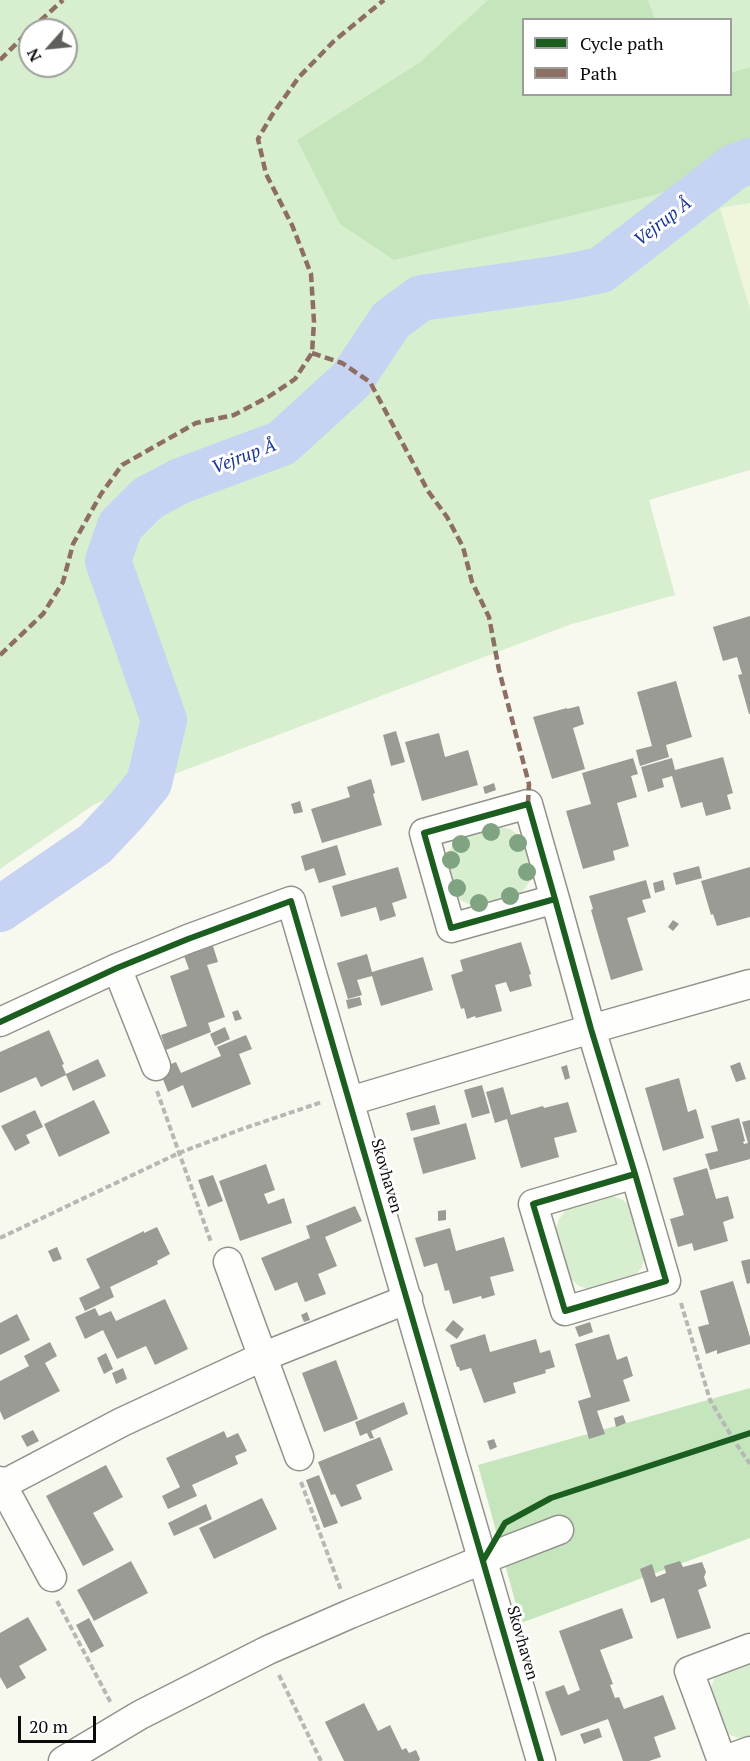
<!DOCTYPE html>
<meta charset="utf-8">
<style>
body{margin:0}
#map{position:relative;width:750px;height:1761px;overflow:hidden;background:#f8f9ee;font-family:"PT Serif",serif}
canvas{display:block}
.legend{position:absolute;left:522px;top:18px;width:210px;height:78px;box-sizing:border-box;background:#fff;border:2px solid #9d9d9d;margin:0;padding:8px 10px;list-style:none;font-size:18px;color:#0b0b0b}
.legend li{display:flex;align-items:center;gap:12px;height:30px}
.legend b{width:30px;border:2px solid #9d9d9d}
.north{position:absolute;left:18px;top:18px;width:60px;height:60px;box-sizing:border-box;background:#fff;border:2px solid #9d9d9d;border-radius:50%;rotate:243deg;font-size:16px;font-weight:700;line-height:24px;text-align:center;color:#0b0b0b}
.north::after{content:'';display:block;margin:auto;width:21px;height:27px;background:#5e5e5a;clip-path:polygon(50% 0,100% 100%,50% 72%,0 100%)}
.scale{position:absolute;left:18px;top:1716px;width:78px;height:27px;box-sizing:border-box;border:3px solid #0b0b0b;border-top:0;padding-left:8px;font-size:18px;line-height:21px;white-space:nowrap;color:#0b0b0b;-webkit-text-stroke:4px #fff;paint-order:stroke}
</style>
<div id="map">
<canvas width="750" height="1761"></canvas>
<ul class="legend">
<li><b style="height:8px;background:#1b5e20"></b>Cycle path</li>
<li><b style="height:8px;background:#8d6e63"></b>Path</li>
</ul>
<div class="north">N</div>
<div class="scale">20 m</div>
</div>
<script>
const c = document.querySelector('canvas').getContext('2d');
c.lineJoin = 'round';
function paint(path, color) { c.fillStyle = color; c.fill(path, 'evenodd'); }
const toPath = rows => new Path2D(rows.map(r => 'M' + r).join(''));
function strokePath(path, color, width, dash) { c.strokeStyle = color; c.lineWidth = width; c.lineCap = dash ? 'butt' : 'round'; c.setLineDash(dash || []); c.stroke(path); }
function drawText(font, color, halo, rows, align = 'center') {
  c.font = font + ' "PT Serif",serif'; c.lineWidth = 6; c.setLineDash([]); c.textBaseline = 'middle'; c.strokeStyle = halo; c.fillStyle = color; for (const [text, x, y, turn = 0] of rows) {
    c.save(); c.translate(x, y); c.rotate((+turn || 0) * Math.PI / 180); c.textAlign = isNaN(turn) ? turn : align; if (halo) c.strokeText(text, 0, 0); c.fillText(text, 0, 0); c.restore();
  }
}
const farmland = toPath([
 [750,203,750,309,719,208]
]);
const green = toPath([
 [0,0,750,0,750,203,720,208,750,309,750,470,649,500,675,595,569,625,95,804,0,869],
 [524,20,730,20,730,94,524,94],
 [30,30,66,30,66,66,30,66],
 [495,826,510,829,523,838,527,844,533,866,532,874,530,881,521,894,476,907,462,901,456,896,446,860,452,846,463,836],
 [607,1194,621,1199,634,1208,646,1252,642,1267,632,1279,594,1291,579,1286,568,1277,555,1233,559,1219,568,1207],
 [750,1657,750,1739,741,1739,726,1733,709,1693,714,1679,719,1673]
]);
const forest = toPath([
 [488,0,648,0,655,19,524,20,524,94,730,94,731,73,750,67,750,171,394,260,340,224,297,140,419,63],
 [750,1388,750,1538,521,1623,478,1465]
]);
const river = toPath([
 [0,909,95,844,126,811,149,783,164,720,108,561,120,526,148,498,180,481,282,443,351,380,391,320,421,298,562,278,601,270,734,167,750,161]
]);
const building = toPath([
 [750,616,750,714,749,714,738,675,742,674,737,657,723,661,713,627],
 [676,681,692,737,666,745,669,757,640,766,636,750,652,746,637,692],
 [579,706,584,724,573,728,585,769,552,779,533,717,567,708,567,709],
 [396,731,405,762,391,766,383,735],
 [439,733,445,757,468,750,478,785,422,801,405,742],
 [723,757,733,793,727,795,731,809,706,816,702,802,681,808,672,776,662,779,664,787,648,792,641,767,672,758,675,770],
 [633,758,638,774,631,776,637,797,617,803,629,846,613,851,615,860,583,869,566,811,591,804,582,773],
 [371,779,375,793,373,794,382,825,322,843,311,809,350,797,347,787],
 [494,783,496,790,485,794,483,787],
 [300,801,303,812,294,814,291,804],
 [337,845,346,875,319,883,314,868,305,871,301,856],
 [699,866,702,878,676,885,673,873],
 [398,867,407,898,392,903,396,916,380,921,376,907,341,917,332,886],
 [750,867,750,917,717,926,713,914,711,915,701,881],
 [646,880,651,898,642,900,646,912,627,918,643,970,611,980,591,910,593,909,589,896],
 [663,880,665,890,655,893,653,883],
 [673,920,679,924,673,931,668,927],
 [521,942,531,974,529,975,532,986,510,992,506,982,495,985,502,1011,476,1018,475,1016,467,1019,464,1008,461,1009,451,975,463,971,460,960],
 [213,946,218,962,207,965,225,1017,208,1023,211,1032,166,1050,161,1035,187,1026,170,976,189,969,184,956],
 [367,954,372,972,423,957,433,990,381,1006,372,976,357,980,362,995,348,999,337,963],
 [360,997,362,1005,348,1009,346,1000],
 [238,1010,242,1019,235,1021,232,1012],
 [225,1027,230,1039,215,1046,210,1034],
 [49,1030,64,1064,62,1065,66,1074,98,1059,106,1076,73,1091,66,1075,41,1087,36,1077,0,1093,0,1052],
 [246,1035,252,1049,239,1054,251,1084,192,1108,183,1085,168,1092,159,1069,176,1062,181,1073,221,1056,217,1047],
 [740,1062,746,1079,736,1082,730,1066],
 [567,1065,570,1078,565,1080,561,1067],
 [679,1078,688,1112,696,1109,704,1138,663,1151,645,1088],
 [482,1085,490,1113,472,1118,464,1090],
 [503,1087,511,1115,543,1106,544,1108,568,1102,577,1132,554,1138,559,1157,521,1168,507,1119,495,1123,486,1092],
 [94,1100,110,1133,59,1157,44,1124],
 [435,1105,440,1124,411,1131,406,1113],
 [35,1110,43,1127,26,1135,30,1143,15,1151,1,1126],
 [739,1118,745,1141,743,1142,744,1144,748,1143,742,1122,750,1120,750,1159,710,1170,705,1154,718,1151,711,1126],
 [466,1123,476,1159,423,1174,413,1138],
 [266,1164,275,1190,264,1194,268,1204,284,1198,292,1223,240,1241,219,1181],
 [707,1168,716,1199,728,1196,734,1218,723,1222,728,1241,694,1251,692,1243,678,1247,670,1219,684,1215,673,1178],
 [213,1175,223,1201,208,1207,198,1180],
 [355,1206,362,1221,325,1237,337,1266,318,1274,326,1294,305,1302,297,1282,275,1291,261,1258,310,1238,306,1226],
 [446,1210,446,1220,438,1221,438,1211],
 [157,1227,170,1254,157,1261,158,1264,110,1287,114,1297,85,1311,79,1298,100,1288,86,1259,144,1231,144,1233],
 [450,1228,456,1251,504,1237,514,1271,490,1277,495,1295,482,1299,481,1296,453,1304,449,1290,445,1291,437,1263,424,1267,415,1238],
 [57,1247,62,1259,53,1262,48,1251],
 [750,1259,750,1283,747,1284,741,1261],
 [733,1281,750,1337,750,1344,717,1354,717,1350,706,1354,698,1327,709,1324,700,1291],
 [165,1299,188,1349,155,1365,146,1346,117,1359,103,1330,85,1339,75,1317,95,1308,99,1316,111,1311,116,1321],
 [307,1312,310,1320,304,1322,301,1315],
 [17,1314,30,1340,0,1355,0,1323],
 [453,1320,464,1329,457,1339,445,1330],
 [590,1322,593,1332,579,1337,575,1327],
 [485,1334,490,1352,536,1339,540,1353,550,1350,555,1367,545,1370,546,1373,513,1383,516,1393,484,1403,471,1368,460,1371,459,1367,457,1367,450,1345],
 [609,1334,617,1360,627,1356,633,1376,623,1380,630,1401,597,1411,605,1434,589,1439,578,1401,591,1397,575,1344],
 [50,1342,57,1356,45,1363,60,1391,4,1420,0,1411,0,1381,29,1366,24,1356],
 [106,1353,113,1369,104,1374,97,1358],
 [336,1360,358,1419,324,1432,302,1373],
 [123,1368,127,1379,116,1384,112,1373],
 [404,1402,408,1414,371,1431,374,1438,370,1439,367,1433,360,1436,355,1422],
 [623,1415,626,1423,616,1427,614,1418],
 [33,1430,39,1441,27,1447,21,1436],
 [224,1431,227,1438,238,1433,247,1451,235,1456,238,1464,192,1485,197,1496,168,1509,162,1496,180,1487,166,1458],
 [380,1437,393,1470,356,1485,362,1499,341,1507,335,1494,331,1495,318,1462],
 [494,1439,497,1447,490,1450,487,1441],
 [106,1465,123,1497,93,1513,114,1550,83,1566,46,1496],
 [319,1475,338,1523,324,1528,306,1480],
 [262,1498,277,1529,214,1559,199,1528],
 [206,1504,212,1519,174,1536,168,1523],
 [131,1561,148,1593,94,1621,77,1590],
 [680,1561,683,1567,702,1562,706,1572,704,1577,707,1586,698,1590,711,1628,677,1639,664,1598,651,1603,640,1569,652,1564,656,1577,666,1573,664,1566],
 [622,1608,633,1638,600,1650,613,1684,610,1685,615,1698,619,1697,624,1709,663,1695,676,1729,654,1737,661,1757,649,1761,623,1761,608,1719,561,1736,545,1692,564,1685,568,1695,580,1690,559,1631],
 [28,1617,47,1650,19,1666,26,1678,7,1689,0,1677,0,1633],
 [89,1618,104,1646,91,1653,76,1625],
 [364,1703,378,1731,390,1725,402,1750,406,1748,409,1753,416,1750,420,1759,419,1761,344,1761,325,1722],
 [599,1728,602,1737,584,1744,580,1734]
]);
const path = toPath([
 [157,1091,211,1242],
 [0,1238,179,1153,242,1129,322,1102],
 [681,1303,710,1400,733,1439,750,1464],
 [301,1482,341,1590],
 [57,1601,111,1703],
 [279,1675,321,1761]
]);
const minor = toPath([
 [555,899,451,928,424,833,528,804,555,899,591,1029,635,1174,666,1281,565,1311,533,1204,635,1174],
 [117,968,156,1066],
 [0,1022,117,968,188,939,291,901,541,1761],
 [350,1101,591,1029,750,984],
 [228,1262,299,1456],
 [0,1481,52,1577],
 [0,1486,122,1422,262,1357,408,1299],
 [750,1648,689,1671,722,1761,750,1751],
 [63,1761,140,1715,268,1650,350,1614,484,1559,559,1530]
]);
const quiet = toPath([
 [30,30,63,0],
 [0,60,30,30],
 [312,353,342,363,370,382,428,491,447,517,463,547,472,582,489,617,499,670,529,784,528,804],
 [0,655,43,614,63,582,73,544,101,494,122,465,196,423,234,415,268,397,295,379,312,353,314,322,311,274,292,225,266,174,258,139,272,115,299,77,334,41,384,0]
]);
const cycleway = toPath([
 [555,899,451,928,424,833,528,804,555,899,591,1029,635,1174,666,1281,565,1311,533,1204,635,1174],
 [0,1022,117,968,188,939,291,901,541,1761],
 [484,1559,505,1523,551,1498,750,1433]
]);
const trees = [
 [491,832],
 [518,843],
 [461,844],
 [451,860],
 [527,872],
 [457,888],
 [510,896],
 [479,903]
];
const streetNames = [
 ["Skovhaven",386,1176,74],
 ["Skovhaven",522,1643,74]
];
const waterNames = [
 ["Vejrup Å",663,222,-38],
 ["Vejrup Å",244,457,-21]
];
paint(farmland, '#eff6db');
paint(green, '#d8efcf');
paint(forest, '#c5e6bd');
strokePath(river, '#c6d3f2', 46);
paint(building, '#9b9b95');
strokePath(minor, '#92928d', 31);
strokePath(path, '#b7b7b5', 4, [6, 3]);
strokePath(minor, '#fefefc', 28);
strokePath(quiet, '#8d6e63', 4.5, [9, 4.5]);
strokePath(cycleway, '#1b5e20', 6);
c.fillStyle = '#80a481';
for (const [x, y] of trees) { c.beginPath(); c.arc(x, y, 9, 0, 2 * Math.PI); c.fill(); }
drawText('16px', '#0b0b0b', '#fff', streetNames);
drawText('italic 18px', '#193597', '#fff', waterNames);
</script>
